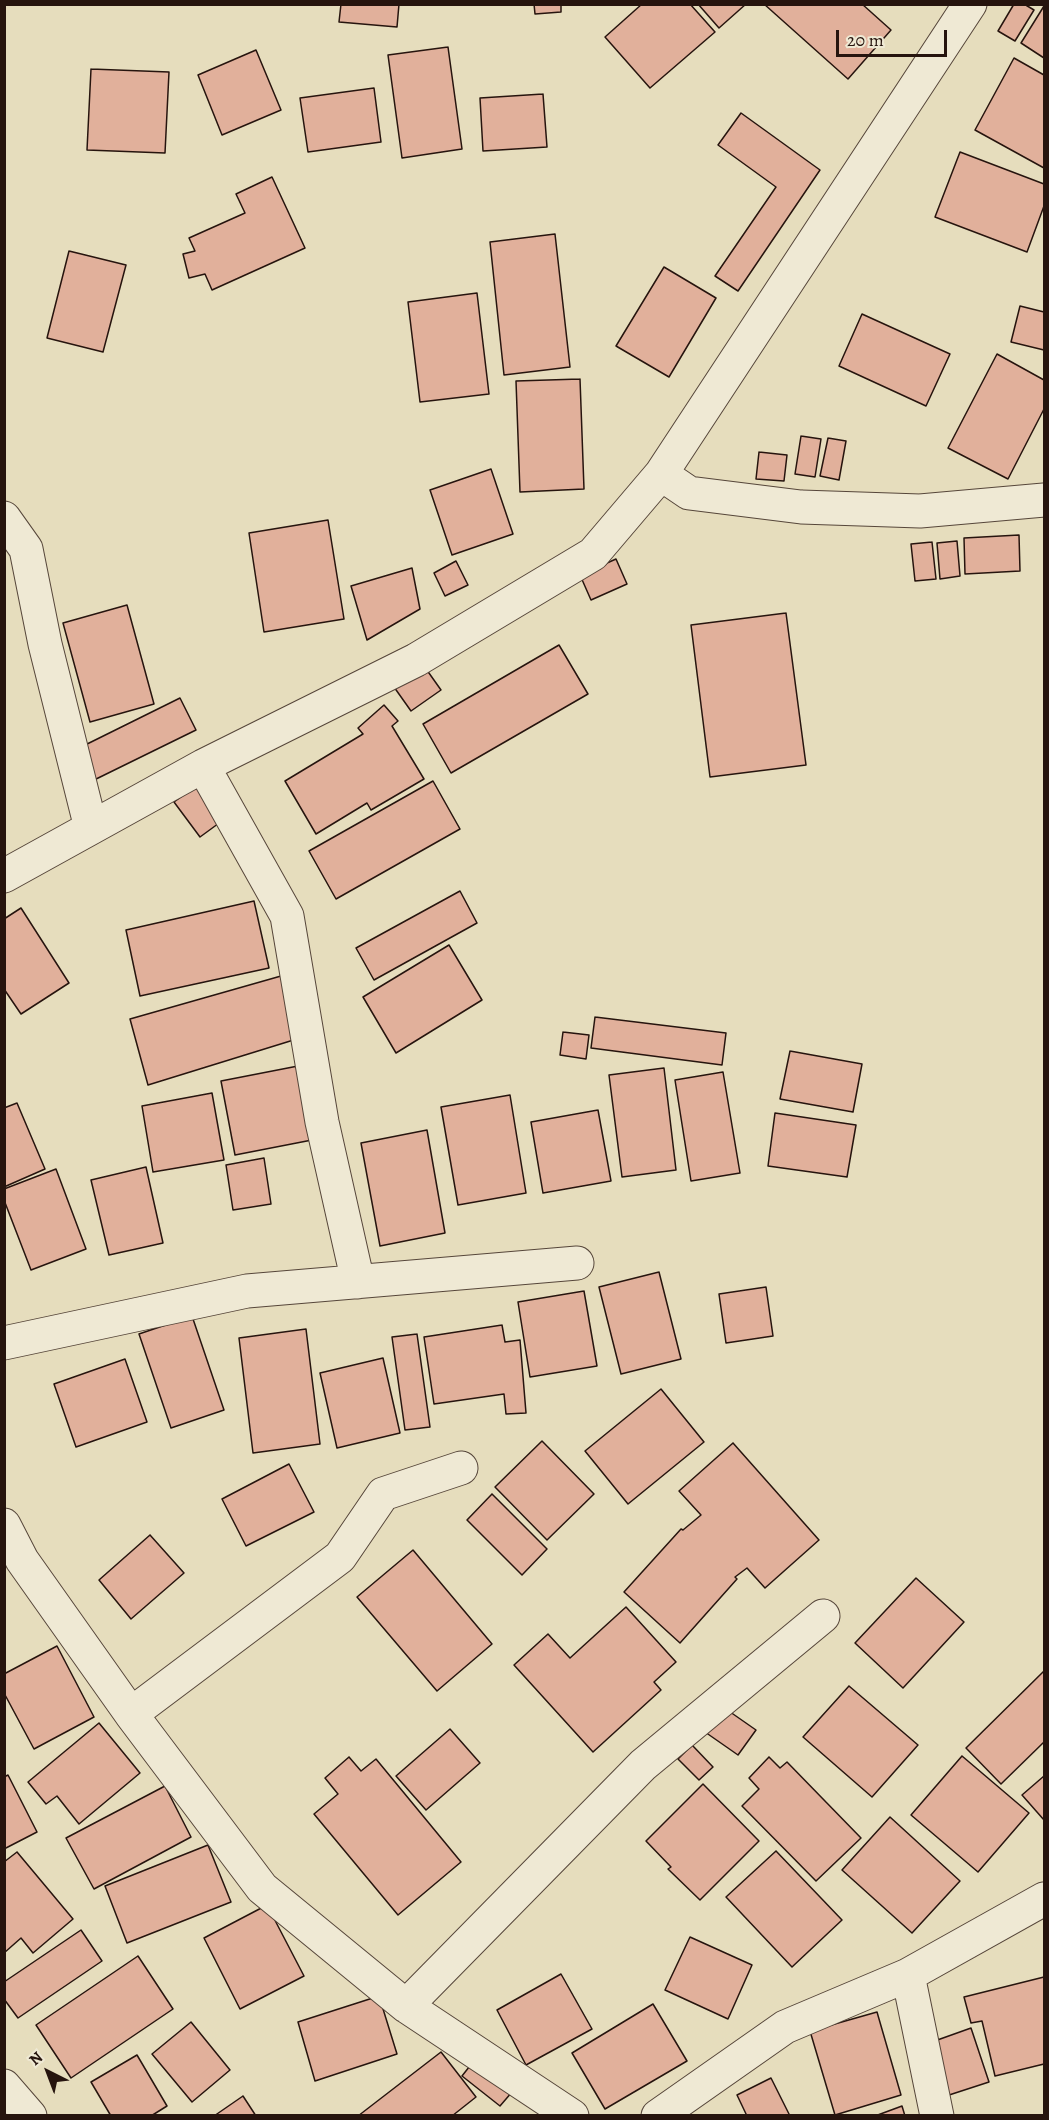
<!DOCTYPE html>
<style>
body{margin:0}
#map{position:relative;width:1049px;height:2120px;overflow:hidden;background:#e6ddbd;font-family:Alegreya,serif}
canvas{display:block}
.frame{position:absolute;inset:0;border:6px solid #26140e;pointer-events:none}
.north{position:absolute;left:18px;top:2042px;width:60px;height:60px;-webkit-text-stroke:4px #efe9d4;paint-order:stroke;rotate:318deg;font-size:16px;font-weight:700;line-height:24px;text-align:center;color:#26140e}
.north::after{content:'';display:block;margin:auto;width:21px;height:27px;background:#26140e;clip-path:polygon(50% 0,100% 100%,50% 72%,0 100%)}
.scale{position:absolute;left:836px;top:30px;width:111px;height:27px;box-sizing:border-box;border:3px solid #26140e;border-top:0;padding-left:8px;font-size:18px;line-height:21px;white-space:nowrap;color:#26140e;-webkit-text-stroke:4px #efe9d4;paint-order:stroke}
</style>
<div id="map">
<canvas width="1049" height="2120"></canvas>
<div class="frame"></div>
<div class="north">N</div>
<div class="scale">20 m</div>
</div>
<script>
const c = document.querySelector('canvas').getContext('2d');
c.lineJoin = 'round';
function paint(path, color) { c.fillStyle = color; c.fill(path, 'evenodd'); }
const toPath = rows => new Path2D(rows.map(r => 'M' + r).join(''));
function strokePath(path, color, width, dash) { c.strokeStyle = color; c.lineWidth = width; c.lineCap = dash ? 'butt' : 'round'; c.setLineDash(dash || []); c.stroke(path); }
const building = toPath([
 [341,4,399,4,397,27,339,22,341,4],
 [534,4,561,4,561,12,535,14,534,4],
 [642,4,690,4,715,32,650,88,605,37,642,4],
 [698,4,746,4,719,28,698,4],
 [764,4,862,4,891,30,848,79,764,4],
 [1014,4,1024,4,1034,10,1015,41,998,31,1014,4],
 [1044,6,1044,58,1021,43,1044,6],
 [448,47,462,149,402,158,388,55,448,47],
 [256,50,281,110,222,135,198,75,256,50],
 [1014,58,1044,75,1044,168,975,130,1014,58],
 [91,69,169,72,165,153,87,150,91,69],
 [374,88,381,142,308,152,300,98,374,88],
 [543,94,547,147,483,151,480,98,543,94],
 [741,113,820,170,738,291,715,276,776,187,718,145,741,113],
 [960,152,1044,184,1044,206,1027,252,935,217,960,152],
 [272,177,305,248,212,290,205,274,189,278,183,254,195,251,189,238,245,213,236,194,272,177],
 [555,234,570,367,504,375,490,242,555,234],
 [69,251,126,265,103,352,47,338,69,251],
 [664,267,716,298,669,377,616,346,664,267],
 [477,293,489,394,420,402,408,302,477,293],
 [1020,306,1044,312,1044,350,1011,342,1020,306],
 [862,314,950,354,926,406,839,366,862,314],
 [997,354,1044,380,1044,409,1008,479,948,448,997,354],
 [580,379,584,489,520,492,516,381,580,379],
 [801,436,821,439,815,477,795,474,801,436],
 [828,438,846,441,839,480,820,476,828,438],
 [759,452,787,455,784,481,756,479,759,452],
 [491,469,513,534,452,555,430,490,491,469],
 [328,520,344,619,264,632,249,533,328,520],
 [1019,535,1020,571,965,574,964,538,1019,535],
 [957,541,960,576,940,579,937,543,957,541],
 [932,542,936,579,915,581,911,544,932,542],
 [616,559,627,584,591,600,580,575,616,559],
 [456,561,468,585,445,596,434,573,456,561],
 [412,568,420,609,367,640,351,586,412,568],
 [127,605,154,704,90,722,63,623,127,605],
 [786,613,806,765,710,777,691,625,786,613],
 [559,645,588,694,451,773,423,724,559,645],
 [424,666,441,690,411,711,394,687,424,666],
 [180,698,196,730,90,782,75,750,180,698],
 [384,705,398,721,392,726,424,779,371,810,367,803,316,834,285,781,363,734,358,728,384,705],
 [433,781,460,829,336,899,309,851,433,781],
 [200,783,226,818,200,837,174,802,200,783],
 [460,891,477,923,374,980,356,948,460,891],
 [254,901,269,968,140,996,126,930,254,901],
 [21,908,69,983,21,1014,4,989,4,919,21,908],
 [449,945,482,1000,396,1053,363,997,449,945],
 [281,976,300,1038,148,1085,130,1019,281,976],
 [595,1017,726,1033,722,1065,591,1048,595,1017],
 [563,1032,589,1035,586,1059,560,1055,563,1032],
 [790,1051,862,1064,853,1112,780,1099,790,1051],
 [298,1066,312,1140,235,1155,221,1081,298,1066],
 [664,1068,676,1170,622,1177,609,1075,664,1068],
 [723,1072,740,1173,691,1181,675,1080,723,1072],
 [212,1093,224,1160,153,1172,142,1106,212,1093],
 [510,1095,526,1193,458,1205,441,1107,510,1095],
 [17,1103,45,1169,4,1187,4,1108,17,1103],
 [598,1110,611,1181,543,1193,531,1122,598,1110],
 [775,1113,856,1125,847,1177,768,1166,775,1113],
 [427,1130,445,1233,380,1246,361,1143,427,1130],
 [264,1158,271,1204,233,1210,226,1165,264,1158],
 [146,1167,163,1243,109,1255,91,1180,146,1167],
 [56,1169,86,1249,31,1270,4,1200,4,1189,56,1169],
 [659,1272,681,1359,621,1374,599,1287,659,1272],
 [766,1287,773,1336,726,1343,719,1294,766,1287],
 [584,1291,597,1366,530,1377,518,1302,584,1291],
 [192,1316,224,1410,171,1428,139,1334,192,1316],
 [502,1325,505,1342,520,1340,526,1413,506,1414,504,1394,434,1404,424,1337,502,1325],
 [306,1329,320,1444,253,1453,239,1338,306,1329],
 [417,1334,430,1427,405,1430,392,1337,417,1334],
 [383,1358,400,1433,337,1448,320,1373,383,1358],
 [125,1359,147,1422,76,1447,54,1384,125,1359],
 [661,1389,704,1442,628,1504,585,1451,661,1389],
 [542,1441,594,1494,547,1540,495,1487,542,1441],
 [733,1443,819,1540,765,1588,747,1568,735,1577,737,1579,680,1643,624,1592,681,1529,683,1530,701,1515,679,1491,733,1443],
 [289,1464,314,1512,246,1546,222,1499,289,1464],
 [492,1494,547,1549,522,1575,467,1520,492,1494],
 [150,1535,184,1573,131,1619,99,1580,150,1535],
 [413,1550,492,1644,437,1691,357,1597,413,1550],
 [916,1578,964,1622,903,1688,855,1643,916,1578],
 [626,1607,676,1662,654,1682,661,1690,593,1752,514,1665,548,1634,570,1658,626,1607],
 [57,1646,94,1717,34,1749,4,1693,4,1674,57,1646],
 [1044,1671,1044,1742,1001,1784,966,1748,1044,1671],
 [849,1686,918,1745,872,1797,803,1737,849,1686],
 [723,1707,756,1730,738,1755,705,1732,723,1707],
 [99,1723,140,1773,79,1824,57,1796,46,1804,28,1782,99,1723],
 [450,1729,480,1763,426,1810,396,1776,450,1729],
 [692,1745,713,1767,699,1780,678,1759,692,1745],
 [962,1756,1029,1813,978,1872,911,1815,962,1756],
 [349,1757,361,1771,376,1759,461,1862,398,1915,314,1814,338,1794,325,1778,349,1757],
 [769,1757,780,1768,787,1762,861,1838,816,1881,742,1806,759,1789,749,1778,769,1757],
 [8,1775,37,1832,4,1849,4,1777,8,1775],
 [1044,1776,1044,1820,1022,1795,1044,1776],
 [703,1784,759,1841,700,1900,668,1869,671,1867,646,1841,703,1784],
 [165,1786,191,1837,94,1889,66,1838,165,1786],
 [890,1817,960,1881,912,1933,842,1870,890,1817],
 [208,1845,231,1902,127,1943,105,1886,208,1845],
 [776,1851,842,1920,792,1967,726,1897,776,1851],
 [17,1852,73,1919,33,1953,21,1938,4,1953,4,1862,17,1852],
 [267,1905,304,1976,240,2009,204,1938,267,1905],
 [81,1930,102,1961,18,2018,4,1999,4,1982,81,1930],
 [690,1937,752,1965,728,2019,665,1990,690,1937],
 [138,1956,173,2009,71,2078,36,2025,138,1956],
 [561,1974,592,2029,526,2065,497,2010,561,1974],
 [1044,1977,1044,2064,995,2076,982,2021,971,2023,964,1997,1044,1977],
 [379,1996,397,2054,315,2081,298,2022,379,1996],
 [653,2004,687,2061,605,2109,572,2053,653,2004],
 [877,2012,901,2095,835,2115,810,2031,877,2012],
 [191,2022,230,2070,192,2102,152,2054,191,2022],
 [971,2028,989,2082,946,2096,929,2043,971,2028],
 [441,2052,476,2097,452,2116,358,2116,441,2052],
 [137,2055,167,2106,151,2116,111,2116,91,2082,137,2055],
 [473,2062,512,2092,500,2106,462,2076,473,2062],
 [771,2078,790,2116,747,2116,737,2095,771,2078],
 [243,2096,256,2116,214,2116,243,2096],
 [902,2106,905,2116,875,2116,902,2106]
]);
const minor = toPath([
 [661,474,689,493,801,507,920,511,1044,500],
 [4,518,26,549,45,644,91,828],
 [203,766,287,916,322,1122,358,1282],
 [4,876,203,766,416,660,593,554,661,474,970,4],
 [4,1343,247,1291,577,1263],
 [4,1525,22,1560,131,1714,262,1888,406,2006,572,2116],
 [131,1714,340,1557,383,1494,461,1468],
 [908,1975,937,2116],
 [406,2006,643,1765,823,1616],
 [4,2086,30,2116],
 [658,2116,785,2027,908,1975,1044,1899]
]);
paint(building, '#e1b09b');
strokePath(building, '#26140e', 1.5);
strokePath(minor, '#56463a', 35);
strokePath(minor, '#efe9d4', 33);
</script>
